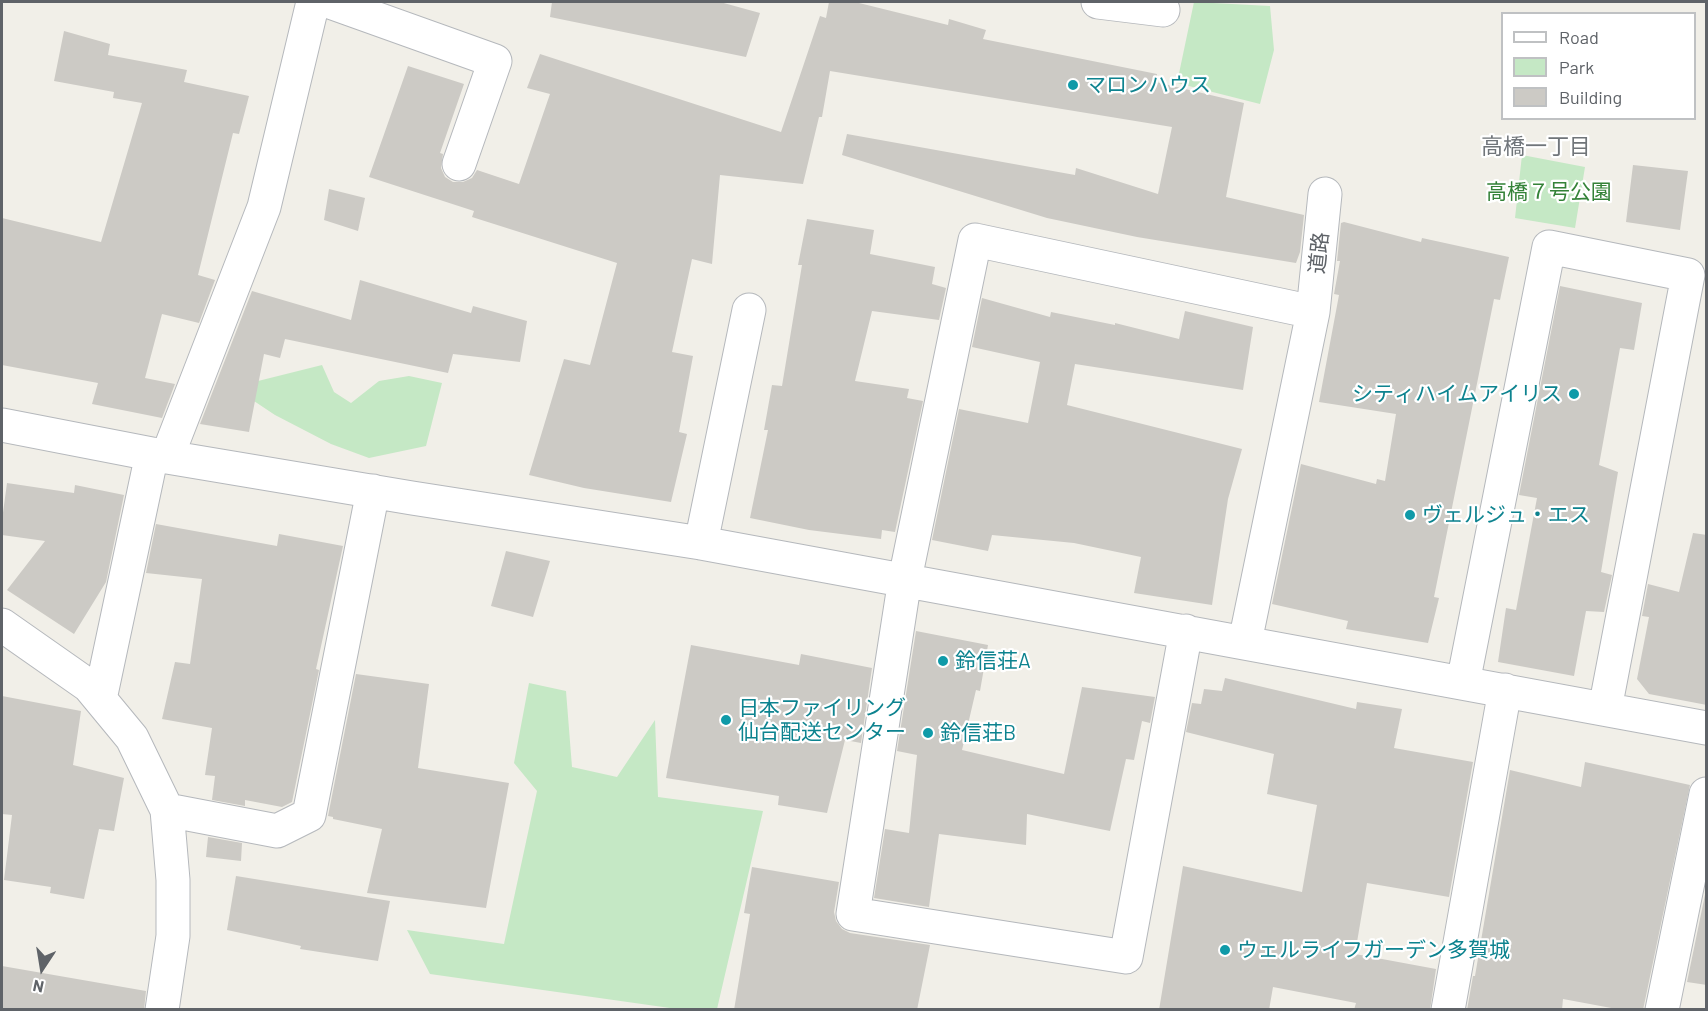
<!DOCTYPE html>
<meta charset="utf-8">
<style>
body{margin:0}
#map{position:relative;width:1708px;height:1011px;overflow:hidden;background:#f1efe8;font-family:Barlow,sans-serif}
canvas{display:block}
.frame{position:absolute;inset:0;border:3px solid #5f6368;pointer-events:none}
.legend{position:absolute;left:1501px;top:12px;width:195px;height:108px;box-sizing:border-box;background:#fff;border:2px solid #bfc1c3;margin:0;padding:8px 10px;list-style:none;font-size:18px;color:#5f6368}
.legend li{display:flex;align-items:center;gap:12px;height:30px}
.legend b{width:30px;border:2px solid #bfc1c3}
.north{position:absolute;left:12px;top:939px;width:60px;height:60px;-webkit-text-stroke:4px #fff;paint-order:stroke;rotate:192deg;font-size:16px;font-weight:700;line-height:24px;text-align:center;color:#5f6368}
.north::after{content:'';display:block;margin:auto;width:21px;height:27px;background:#5f6368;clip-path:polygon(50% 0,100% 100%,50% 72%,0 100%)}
</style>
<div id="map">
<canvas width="1708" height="1011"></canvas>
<div class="frame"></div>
<ul class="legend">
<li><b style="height:8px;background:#fff"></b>Road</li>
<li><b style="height:16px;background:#c5e8c5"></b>Park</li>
<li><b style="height:16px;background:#cccac5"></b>Building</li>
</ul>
<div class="north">N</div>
</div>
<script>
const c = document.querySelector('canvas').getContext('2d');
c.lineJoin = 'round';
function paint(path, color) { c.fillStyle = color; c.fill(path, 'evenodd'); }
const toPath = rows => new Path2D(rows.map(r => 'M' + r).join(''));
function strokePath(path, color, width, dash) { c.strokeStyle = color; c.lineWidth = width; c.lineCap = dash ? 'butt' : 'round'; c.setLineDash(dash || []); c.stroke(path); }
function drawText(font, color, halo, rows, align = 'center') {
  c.font = font + ' Barlow,"Noto Sans JP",sans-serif'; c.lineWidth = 4.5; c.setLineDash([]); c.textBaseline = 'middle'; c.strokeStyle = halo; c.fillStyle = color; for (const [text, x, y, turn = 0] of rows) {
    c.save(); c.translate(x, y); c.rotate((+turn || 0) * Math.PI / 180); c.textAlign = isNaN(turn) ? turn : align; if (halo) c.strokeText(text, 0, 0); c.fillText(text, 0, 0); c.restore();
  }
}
const green = toPath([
 [1194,2,1270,6,1274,50,1260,104,1177,83],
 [1522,155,1585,167,1575,228,1515,218],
 [322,365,334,392,351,403,379,381,409,376,442,383,426,446,369,458,331,444,275,415,254,401,254,382],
 [529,683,566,691,572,767,617,777,655,720,658,797,763,811,717,1009,677,1009,430,974,407,930,504,944,537,791,514,763]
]);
const building = toPath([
 [552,2,720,2,760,13,746,57,550,17],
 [829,2,855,2,948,25,949,19,986,30,983,39,1157,74,1156,82,1244,103,1226,197,1304,215,1300,252,1296,263,1137,237,1047,218,842,155,847,134,1075,175,1076,168,1158,194,1172,127,830,71,822,117,819,117,803,184,720,175,712,264,692,259,672,352,693,356,679,432,687,434,671,502,584,488,529,475,564,359,590,365,617,263,472,217,474,211,369,177,408,66,464,84,440,153,443,154,441,168,445,177,453,182,463,182,472,178,477,170,519,184,550,94,527,88,540,54,781,132,820,16,826,18],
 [64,31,110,44,108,55,187,70,184,82,249,96,239,134,233,133,198,275,215,280,199,323,162,314,145,378,175,384,162,418,92,404,98,383,2,365,2,218,101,242,142,103,113,98,114,92,54,81],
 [1633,165,1688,171,1680,230,1626,222],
 [329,189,365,198,358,231,324,220],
 [807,219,874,230,870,254,935,267,932,284,946,288,939,320,872,311,855,381,909,389,907,398,923,401,895,532,882,530,881,539,809,530,750,518,768,430,764,430,772,385,782,386,802,265,798,265],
 [1344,222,1421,242,1422,238,1509,257,1500,300,1494,299,1434,597,1439,598,1428,643,1346,629,1348,621,1272,604,1301,464,1376,484,1377,479,1385,481,1396,414,1319,402,1339,295,1334,294,1340,261,1337,261,1341,223],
 [360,280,471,313,473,306,527,321,520,362,453,354,448,373,285,339,280,358,264,354,249,432,200,424,252,291,351,320],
 [1560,286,1642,303,1634,350,1620,348,1599,465,1618,472,1601,572,1612,575,1604,612,1586,611,1574,676,1498,662,1506,608,1516,610,1537,498,1519,495],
 [982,298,1050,317,1051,312,1115,325,1115,323,1179,339,1185,311,1253,327,1243,390,1075,364,1067,405,1242,449,1228,499,1212,605,1134,593,1141,557,1074,543,992,535,988,551,932,540,959,409,1028,423,1040,362,972,347],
 [7,483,74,493,75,485,124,495,106,582,74,634,7,590,45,541,2,535,2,520],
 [156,524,277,546,279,534,343,546,316,669,319,670,292,802,282,807,245,800,245,806,212,800,215,776,205,775,212,728,162,719,175,662,190,664,202,579,146,573],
 [1693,533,1707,535,1707,705,1649,694,1637,679,1649,617,1642,616,1648,584,1679,592],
 [506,551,550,561,533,617,491,606],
 [916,631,988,645,980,691,976,690,962,750,1064,774,1082,687,1155,697,1150,723,1142,721,1134,760,1126,759,1110,831,1027,814,1026,845,939,834,929,907,874,898,885,829,909,833,917,755,897,751],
 [691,645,799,665,801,654,872,668,861,743,845,740,827,813,778,805,779,796,666,778],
 [356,674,429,684,418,768,509,783,486,908,367,893,382,829,333,819,333,817,328,816],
 [1225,678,1356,709,1357,702,1402,709,1394,748,1473,762,1449,897,1367,883,1355,954,1436,969,1430,1010,1354,1010,1356,1003,1273,987,1269,1010,1159,1010,1183,866,1302,892,1317,805,1267,794,1274,754,1186,732,1192,703,1201,704,1204,689,1222,691],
 [2,696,81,711,73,765,124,778,114,831,99,829,84,899,50,893,51,887,4,880,12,815,2,814],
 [1585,762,1690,785,1643,1010,1622,1010,1563,999,1562,1010,1467,1010,1473,976,1475,976,1510,770,1581,787],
 [208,837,242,843,241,861,206,857],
 [752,867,839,882,834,912,836,921,842,929,850,933,930,945,917,1010,734,1010,750,914,744,913],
 [236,876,390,901,378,961,300,949,301,946,227,930],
 [1707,885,1707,985,1687,982],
 [2,966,146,991,144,1010,2,1010]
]);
const minor = toPath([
 [330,2,495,61,459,164],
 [1098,2,1163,10],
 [1313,312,1325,194],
 [2,425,167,457,412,498,701,543,1706,728],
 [167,457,264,207,313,2],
 [701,543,749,310],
 [2,625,89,686,132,738,167,810,173,880,173,936,162,1010],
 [1186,631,1126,957,853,914,905,579,975,240,1313,312,1245,642],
 [1463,683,1549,247,1688,275,1605,709],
 [100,699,152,454],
 [167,810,277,831,309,815,373,491],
 [1448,1010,1505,690],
 [1662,1010,1706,794]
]);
const markers = [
 [1073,85,6,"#0f9aa8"],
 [1574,394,6,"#0f9aa8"],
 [1410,515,6,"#0f9aa8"],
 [943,661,6,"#0f9aa8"],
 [726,720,6,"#0f9aa8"],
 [928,733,6,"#0f9aa8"],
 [1225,950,6,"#0f9aa8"]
];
const cultureNames = [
 ["マロンハウス",1085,85],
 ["シティハイムアイリス",1562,394,"right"],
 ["ヴェルジュ・エス",1422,515],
 ["鈴信荘A",955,661],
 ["日本ファイリング",738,708],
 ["仙台配送センター",738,732],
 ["鈴信荘B",940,733],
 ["ウェルライフガーデン多賀城",1237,950]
];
const parkNames = [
 ["高橋７号公園",1549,192]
];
const streetNames = [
 ["道路",1319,253,-84]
];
const neighbourhoodNames = [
 ["高橋一丁目",1536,147]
];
paint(green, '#c5e8c5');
paint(building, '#cccac5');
strokePath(minor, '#b5b8bc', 35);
strokePath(minor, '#fff', 33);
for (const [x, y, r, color] of markers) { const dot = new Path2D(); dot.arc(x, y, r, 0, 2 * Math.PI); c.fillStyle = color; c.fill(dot); strokePath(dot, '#fff', 2); }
drawText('21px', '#0d838f', '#fff', cultureNames, 'left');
drawText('21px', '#348238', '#fff', parkNames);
drawText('21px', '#5f6368', '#fff', streetNames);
drawText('22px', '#70757a', '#fff', neighbourhoodNames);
</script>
